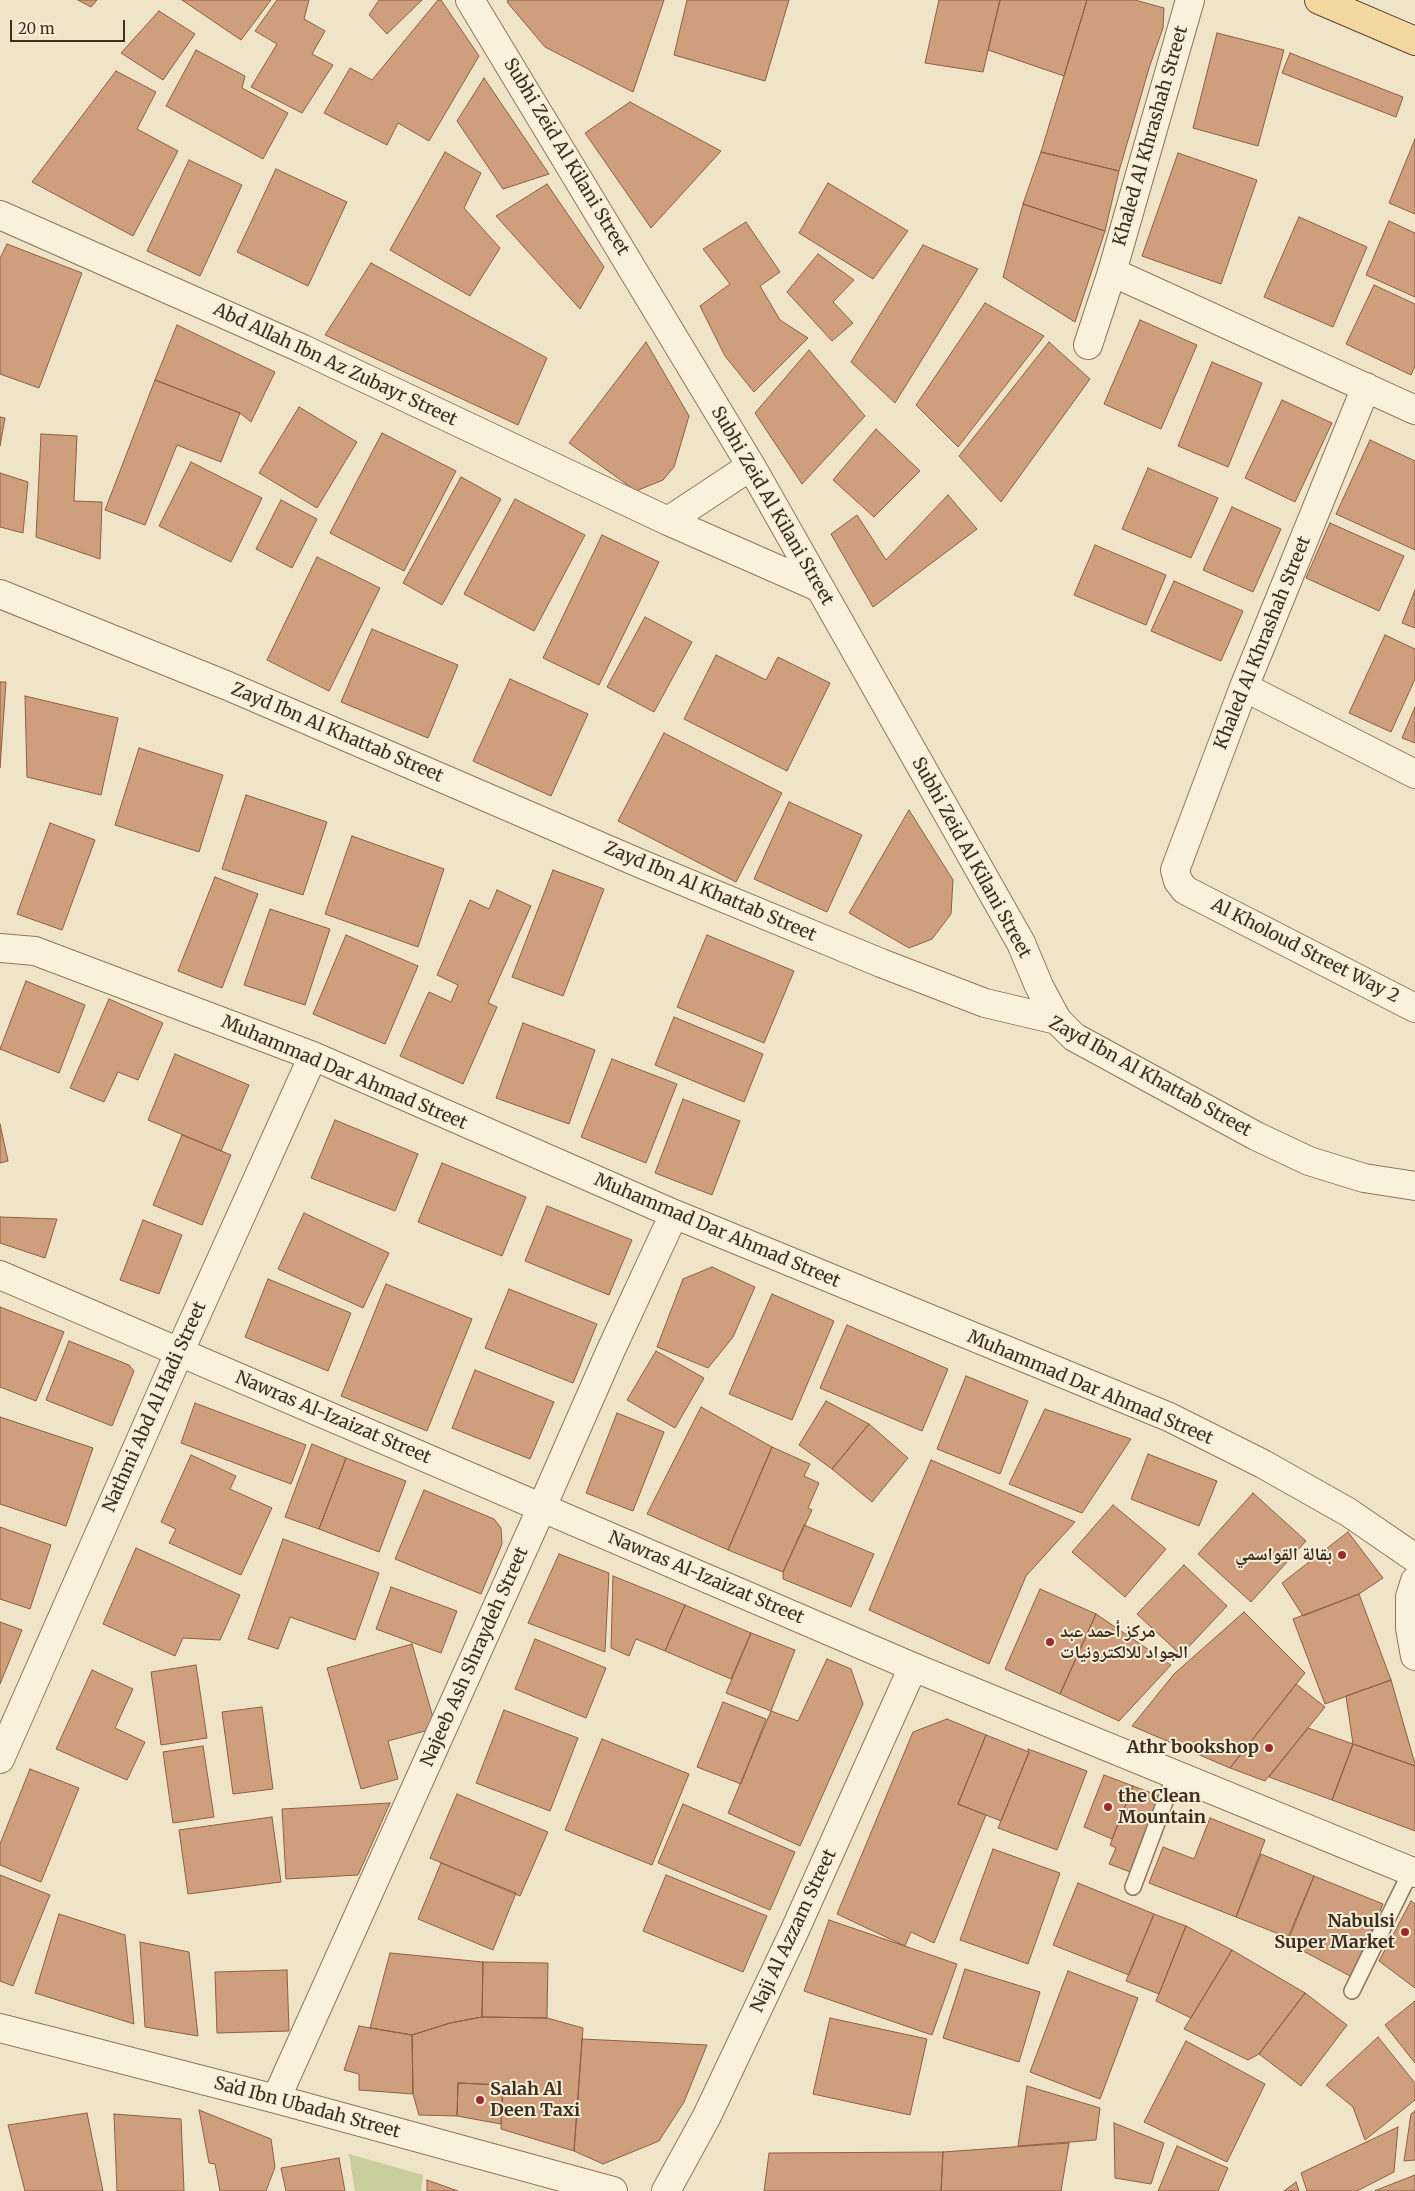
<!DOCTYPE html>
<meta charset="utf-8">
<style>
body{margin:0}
#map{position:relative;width:1415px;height:2191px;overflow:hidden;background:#f0e4c8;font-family:Merriweather,serif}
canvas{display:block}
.scale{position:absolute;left:10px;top:20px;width:115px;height:22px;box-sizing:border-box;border:2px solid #3d2e20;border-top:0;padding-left:6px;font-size:15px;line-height:18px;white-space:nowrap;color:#3d2e20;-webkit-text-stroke:4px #f7eed8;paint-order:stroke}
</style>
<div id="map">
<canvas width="1415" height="2191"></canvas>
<div class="scale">20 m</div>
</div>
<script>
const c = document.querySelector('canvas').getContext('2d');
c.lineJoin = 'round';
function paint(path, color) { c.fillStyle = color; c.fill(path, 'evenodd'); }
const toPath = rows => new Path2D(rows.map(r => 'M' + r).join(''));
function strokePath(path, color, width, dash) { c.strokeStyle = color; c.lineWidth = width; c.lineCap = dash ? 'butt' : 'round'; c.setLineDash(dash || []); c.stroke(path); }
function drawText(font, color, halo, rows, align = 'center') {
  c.font = font + ' Merriweather,"Noto Naskh Arabic",serif'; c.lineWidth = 4; c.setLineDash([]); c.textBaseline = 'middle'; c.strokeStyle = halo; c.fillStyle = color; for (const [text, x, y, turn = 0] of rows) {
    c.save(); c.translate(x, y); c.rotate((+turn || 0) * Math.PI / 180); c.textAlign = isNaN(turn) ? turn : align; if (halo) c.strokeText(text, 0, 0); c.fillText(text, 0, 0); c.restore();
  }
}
const green = toPath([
 [349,2154,423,2175,421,2191,355,2191]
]);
const building = toPath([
 [78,0,97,0,91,7,78,0],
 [182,0,271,0,241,40,182,0],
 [277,0,309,0,304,19,325,31,312,54,333,65,302,113,251,87,277,44,255,31,277,0],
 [379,0,422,0,387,34,369,15,379,0],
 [438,0,441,0,479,56,429,141,398,123,387,145,324,113,350,68,372,80,438,0],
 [508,0,664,0,633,92,545,47,507,2,508,0],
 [687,0,789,0,765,81,674,55,687,0],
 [939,0,1000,0,983,72,925,63,939,0],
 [1000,0,1087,0,1064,76,988,50,1000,0],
 [1087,0,1135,0,1164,8,1163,28,1150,65,1119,171,1041,152,1087,0],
 [159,11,195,34,163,80,121,53,159,11],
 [1217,33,1284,50,1258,146,1193,128,1217,33],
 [196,50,245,76,242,88,288,113,263,159,166,106,196,50],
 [1290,53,1403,97,1396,117,1282,73,1290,53],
 [116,71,156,92,137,129,178,151,133,236,32,182,116,71],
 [484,78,549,174,503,189,457,121,484,78],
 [630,102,721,151,651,228,585,133,630,102],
 [1415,139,1415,214,1389,203,1415,139],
 [445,152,481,173,464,208,500,248,470,296,390,250,445,152],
 [1041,152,1119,171,1105,231,1023,204,1041,152],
 [1178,153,1257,180,1221,284,1142,256,1178,153],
 [189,160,242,185,200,276,147,251,189,160],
 [276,169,347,202,308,286,237,252,276,169],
 [828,183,908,231,873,279,799,233,828,183],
 [547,184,604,267,580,309,496,216,547,184],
 [1023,204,1105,231,1075,322,1003,277,1023,204],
 [1299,217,1367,247,1333,327,1264,297,1299,217],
 [1389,221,1415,233,1415,297,1366,275,1389,221],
 [746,222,780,272,760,286,780,320,808,338,754,392,725,356,700,306,730,284,703,249,746,222],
 [7,244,82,273,39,388,0,374,0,258,7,244],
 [923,245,978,269,895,403,851,362,923,245],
 [818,254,854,280,833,302,853,323,832,341,787,292,818,254],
 [371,263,547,358,518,425,325,335,371,263],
 [1374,285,1415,304,1415,366,1411,375,1346,344,1374,285],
 [985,303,1044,336,958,447,916,405,985,303],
 [1140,320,1197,345,1161,429,1104,404,1140,320],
 [177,325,275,372,251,422,240,413,155,380,177,325],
 [646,342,689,416,674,467,663,480,636,491,569,443,646,342],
 [1049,342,1090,379,1001,502,959,456,1049,342],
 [809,350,865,416,802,484,755,413,809,350],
 [1212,362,1262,383,1228,467,1178,446,1212,362],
 [155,380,240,413,221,462,177,445,145,525,105,510,155,380],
 [1282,400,1332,423,1295,502,1245,478,1282,400],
 [299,407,357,442,317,508,259,473,299,407],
 [0,417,5,418,0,446,0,417],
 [876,429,920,471,874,517,833,480,876,429],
 [382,433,456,471,404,571,330,533,382,433],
 [41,434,77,436,74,501,102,502,100,559,36,537,41,434],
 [1370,440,1415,461,1415,550,1336,514,1370,440],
 [191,462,262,498,231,562,159,526,191,462],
 [1148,468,1218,498,1191,558,1122,529,1148,468],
 [0,473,28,482,23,533,0,527,0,473],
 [461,477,501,499,442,605,403,583,461,477],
 [948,495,977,529,873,607,831,534,857,515,886,560,948,495],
 [515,499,585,535,534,631,464,594,515,499],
 [281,500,317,519,292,568,256,549,281,500],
 [1232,507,1281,529,1253,592,1203,570,1232,507],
 [1330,523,1404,556,1379,611,1306,578,1330,523],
 [602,535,659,562,599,685,543,658,602,535],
 [1095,545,1166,575,1146,625,1074,595,1095,545],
 [317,557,380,588,329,691,267,660,317,557],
 [1174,581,1243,611,1221,661,1151,631,1174,581],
 [1415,590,1415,628,1402,623,1415,590],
 [645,617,692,642,654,712,607,687,645,617],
 [372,629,458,665,428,738,341,702,372,629],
 [1385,635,1415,649,1415,679,1391,732,1349,713,1385,635],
 [716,655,766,680,778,657,830,683,787,771,684,719,716,655],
 [510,679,588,714,551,796,473,761,510,679],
 [0,682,6,682,0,768,0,682],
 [25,696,118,718,101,795,27,777,25,696],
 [1415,707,1415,743,1402,738,1415,707],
 [664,733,782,793,736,882,618,821,664,733],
 [139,748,223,775,199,852,115,825,139,748],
 [246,795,327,822,303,895,222,869,246,795],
 [789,802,862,835,827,912,754,879,789,802],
 [909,810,953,880,951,914,932,939,909,948,849,913,909,810],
 [50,823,95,840,62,930,17,914,50,823],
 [352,836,444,869,418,947,325,914,352,836],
 [553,870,604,889,563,996,512,977,553,870],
 [215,877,258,894,222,988,178,971,215,877],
 [497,890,531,906,488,1003,497,1007,463,1084,400,1056,429,992,451,1002,458,985,437,975,470,900,489,909,497,890],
 [270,909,330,929,305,1005,244,985,270,909],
 [346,935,418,966,385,1044,313,1014,346,935],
 [707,935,794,971,764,1043,677,1007,707,935],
 [26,981,85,1005,59,1073,0,1049,26,981],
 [109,999,163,1023,138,1080,118,1072,104,1102,70,1088,109,999],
 [674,1017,763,1054,744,1102,655,1065,674,1017],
 [523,1023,595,1050,569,1124,496,1098,523,1023],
 [175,1054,249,1085,221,1151,148,1120,175,1054],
 [612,1059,677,1084,646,1163,581,1137,612,1059],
 [683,1099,740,1121,712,1195,655,1173,683,1099],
 [335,1120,418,1154,395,1211,311,1178,335,1120],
 [0,1124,8,1161,0,1163,0,1124],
 [182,1135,231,1155,202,1225,153,1205,182,1135],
 [442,1163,526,1197,502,1256,418,1222,442,1163],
 [547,1206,632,1240,609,1295,525,1261,547,1206],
 [304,1213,389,1253,363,1308,278,1269,304,1213],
 [0,1217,57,1219,45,1258,0,1243,0,1217],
 [143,1220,182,1235,159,1294,120,1280,143,1220],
 [712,1267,755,1287,733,1337,708,1368,657,1347,683,1279,712,1267],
 [268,1279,351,1313,328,1371,245,1337,268,1279],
 [386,1284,472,1319,427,1431,341,1396,386,1284],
 [509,1289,597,1324,573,1383,485,1348,509,1289],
 [772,1294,834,1321,792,1420,729,1394,772,1294],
 [0,1307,64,1332,36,1401,0,1387,0,1307],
 [847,1325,948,1369,922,1431,820,1388,847,1325],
 [69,1341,129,1365,134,1371,112,1426,46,1400,69,1341],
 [656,1351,704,1378,675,1428,627,1400,656,1351],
 [475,1370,554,1402,530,1459,452,1428,475,1370],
 [966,1376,1028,1401,1000,1474,937,1449,966,1376],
 [826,1401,869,1424,832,1469,799,1445,826,1401],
 [195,1403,306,1445,291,1484,181,1443,195,1403],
 [701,1407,772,1447,728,1550,647,1514,701,1407],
 [1045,1409,1131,1439,1082,1513,1009,1484,1045,1409],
 [617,1413,664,1432,633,1511,586,1493,617,1413],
 [0,1417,93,1448,66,1526,0,1504,0,1417],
 [869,1424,908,1458,872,1502,832,1469,869,1424],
 [312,1444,346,1458,319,1529,285,1517,312,1444],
 [772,1447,810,1464,804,1476,819,1483,808,1508,812,1510,783,1572,728,1550,772,1447],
 [1148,1454,1217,1481,1199,1526,1131,1499,1148,1454],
 [191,1455,236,1476,230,1489,272,1508,241,1575,169,1543,176,1529,161,1522,191,1455],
 [346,1458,406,1481,379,1552,319,1529,346,1458],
 [931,1460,1075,1522,1026,1576,989,1664,869,1610,931,1460],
 [424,1490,494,1519,501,1528,502,1544,481,1594,395,1559,424,1490],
 [1253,1493,1306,1541,1251,1602,1198,1554,1253,1493],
 [1113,1505,1166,1549,1125,1597,1072,1552,1113,1505],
 [804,1525,874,1554,851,1607,783,1579,783,1572,804,1525],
 [0,1527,51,1545,30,1609,0,1599,0,1527],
 [1348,1532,1383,1578,1359,1594,1303,1616,1282,1583,1348,1532],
 [283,1539,379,1573,355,1640,290,1617,278,1649,248,1639,283,1539],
 [136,1548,240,1595,220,1640,183,1638,175,1656,103,1624,136,1548],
 [559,1554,609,1573,605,1652,528,1623,559,1554],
 [1184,1565,1227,1606,1181,1655,1137,1614,1184,1565],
 [613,1576,685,1605,665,1651,636,1639,629,1656,611,1648,613,1576],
 [391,1587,457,1611,441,1653,376,1629,391,1587],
 [1040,1589,1096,1614,1060,1694,1005,1669,1040,1589],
 [1359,1594,1391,1680,1325,1704,1293,1619,1359,1594],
 [685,1605,751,1633,731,1679,665,1651,685,1605],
 [1244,1612,1305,1673,1230,1768,1132,1726,1174,1674,1244,1612],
 [1096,1614,1171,1665,1119,1721,1060,1694,1096,1614],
 [0,1622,22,1630,0,1684,0,1622],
 [751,1633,795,1650,771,1711,726,1693,751,1633],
 [535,1639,606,1668,586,1718,515,1689,535,1639],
 [412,1644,436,1728,388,1741,398,1779,361,1789,327,1668,412,1644],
 [827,1659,851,1669,863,1704,800,1846,728,1813,771,1711,798,1721,827,1659],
 [196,1665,207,1738,161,1745,151,1672,196,1665],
 [92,1670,133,1689,115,1728,145,1742,127,1780,56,1749,92,1670],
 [1391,1680,1415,1764,1415,1766,1353,1744,1346,1696,1391,1680],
 [1296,1684,1325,1707,1265,1781,1230,1768,1296,1684],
 [723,1702,766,1719,741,1784,697,1767,723,1702],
 [262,1707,273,1789,233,1794,222,1712,262,1707],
 [504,1710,578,1738,550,1811,476,1783,504,1710],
 [947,1719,986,1735,958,1804,986,1815,934,1943,911,1932,905,1946,837,1914,913,1732,947,1719],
 [1308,1728,1353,1744,1332,1800,1269,1777,1308,1728],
 [986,1735,1029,1752,1001,1821,958,1804,986,1735],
 [602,1739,689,1774,652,1865,565,1830,602,1739],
 [1353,1744,1415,1766,1415,1831,1332,1800,1353,1744],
 [203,1746,214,1817,173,1823,163,1752,203,1746],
 [1028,1749,1087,1771,1057,1850,998,1828,1029,1752,1028,1749],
 [30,1769,79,1788,41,1882,0,1865,0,1844,30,1769],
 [1104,1775,1133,1786,1112,1839,1084,1827,1104,1775],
 [1133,1786,1162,1797,1133,1873,1109,1864,1116,1848,1110,1845,1133,1786],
 [457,1794,548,1832,520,1896,430,1858,457,1794],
 [390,1803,358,1875,286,1879,282,1809,390,1803],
 [683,1804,795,1852,770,1910,658,1863,683,1804],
 [272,1817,281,1882,188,1894,179,1830,272,1817],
 [1210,1818,1265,1840,1236,1917,1149,1883,1163,1847,1194,1859,1210,1818],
 [993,1849,1060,1873,1028,1964,960,1940,993,1849],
 [1261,1854,1314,1876,1289,1938,1236,1917,1261,1854],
 [441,1863,516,1893,493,1950,418,1919,441,1863],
 [0,1875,50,1895,13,1986,0,1981,0,1875],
 [666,1875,767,1916,743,1972,643,1931,666,1875],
 [1314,1876,1383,1904,1352,1977,1286,1942,1314,1876],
 [1078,1883,1154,1914,1129,1975,1053,1945,1078,1883],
 [1411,1901,1415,1904,1415,1988,1379,1961,1411,1901],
 [59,1914,125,1935,134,2024,35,1993,59,1914],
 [1154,1914,1186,1926,1159,1994,1126,1981,1154,1914],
 [829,1920,957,1964,932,2035,804,1991,829,1920],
 [1186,1926,1232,1950,1191,2018,1156,2001,1186,1926],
 [140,1942,189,1952,198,2036,145,2027,140,1942],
 [1232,1950,1305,1993,1259,2054,1248,2060,1184,2029,1232,1950],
 [390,1953,483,1962,482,2017,450,2023,412,2035,370,2028,390,1953],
 [483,1962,548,1963,547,2018,482,2017,483,1962],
 [965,1969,1040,1992,1019,2062,943,2038,965,1969],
 [287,1970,289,2031,217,2033,215,1972,287,1970],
 [1068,1971,1138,1998,1100,2099,1030,2072,1068,1971],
 [1305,1993,1347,2025,1301,2086,1259,2054,1305,1993],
 [1415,2001,1415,2063,1385,2025,1415,2001],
 [482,2017,547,2018,583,2028,574,2151,501,2129,503,2085,458,2083,457,2116,419,2115,413,2094,412,2035,450,2023,482,2017],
 [830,2018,927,2039,910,2115,813,2094,830,2018],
 [359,2026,412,2035,413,2094,359,2090,359,2074,344,2070,359,2026],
 [1378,2037,1415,2083,1415,2100,1365,2140,1353,2107,1326,2085,1378,2037],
 [582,2039,707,2045,684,2102,659,2141,603,2164,574,2151,582,2039],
 [1186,2041,1265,2084,1227,2162,1144,2122,1186,2041],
 [458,2083,503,2085,501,2124,457,2116,458,2083],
 [1027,2086,1100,2108,1096,2140,1018,2146,1027,2086],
 [199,2110,271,2139,275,2167,266,2191,220,2191,215,2164,209,2163,199,2110],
 [1415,2111,1415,2160,1404,2161,1411,2114,1415,2111],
 [87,2113,103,2191,25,2191,8,2125,87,2113],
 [114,2114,181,2119,184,2191,117,2191,114,2114],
 [1114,2123,1164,2143,1151,2184,1115,2178,1114,2123],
 [1398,2127,1394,2172,1357,2191,1307,2191,1301,2173,1398,2127],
 [1069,2143,1061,2191,941,2191,943,2152,1069,2143],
 [1177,2146,1228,2168,1218,2191,1158,2191,1177,2146],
 [943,2152,941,2191,764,2191,769,2153,943,2152],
 [339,2158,345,2191,286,2191,281,2168,339,2158],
 [1415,2175,1415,2191,1374,2191,1415,2175],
 [427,2180,458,2191,427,2191,427,2180],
 [1296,2182,1299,2191,1284,2191,1296,2182]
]);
const service = toPath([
 [1133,1887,1175,1775],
 [1352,1991,1411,1871]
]);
const minor = toPath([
 [470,0,751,466,1021,943,1039,986,1057,1020],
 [0,215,303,349,668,521,818,587],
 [1112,272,1415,410],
 [1088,345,1112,272,1190,0],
 [1366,387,1244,687,1175,870,1178,881,1185,890,1415,1008],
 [668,521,751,466],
 [0,594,228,686,639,863,881,963,985,1003,1057,1020,1074,1037,1256,1136,1309,1161,1364,1178,1415,1186],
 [1244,687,1415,774],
 [0,948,35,951,313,1056,674,1214,1169,1417,1263,1464,1348,1512,1415,1558],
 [0,1275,913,1667,1415,1873],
 [1415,1581,1410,1597,1410,1628,1415,1656],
 [0,1759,179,1353,313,1056],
 [0,2028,276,2099,613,2191],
 [276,2099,542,1507,610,1352,674,1214],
 [666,2191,707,2116,794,1932,913,1667]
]);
const primary = toPath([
 [1319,0,1415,41]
]);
const markers = [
 [1342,1555,5,"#9e2a2b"],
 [1050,1642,5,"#9e2a2b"],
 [1269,1748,5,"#9e2a2b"],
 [1108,1807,5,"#9e2a2b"],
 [1405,1932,5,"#9e2a2b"],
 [480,2100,5,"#9e2a2b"]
];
const streetNames = [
 ["Khaled Al Khrashah Street",1151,136,-74],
 ["Subhi Zeid Al Kilani Street",566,157,59],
 ["Abd Allah Ibn Az Zubayr Street",335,365,25],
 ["Subhi Zeid Al Kilani Street",772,506,60],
 ["Khaled Al Khrashah Street",1263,643,-68],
 ["Zayd Ibn Al Khattab Street",337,733,23],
 ["Subhi Zeid Al Kilani Street",971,858,61],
 ["Zayd Ibn Al Khattab Street",710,892,23],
 ["Al Kholoud Street Way 2",1305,951,27],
 ["Muhammad Dar Ahmad Street",344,1073,23],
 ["Zayd Ibn Al Khattab Street",1150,1077,29],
 ["Muhammad Dar Ahmad Street",717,1231,23],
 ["Muhammad Dar Ahmad Street",1090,1388,23],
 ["Nathmi Abd Al Hadi Street",155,1407,-66],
 ["Nawras Al-Izaizat Street",333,1418,23],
 ["Nawras Al-Izaizat Street",706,1578,23],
 ["Najeeb Ash Shraydeh Street",475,1657,-66],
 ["Naji Al Azzam Street",794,1931,-65],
 ["Saʻd Ibn Ubadah Street",307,2108,15]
];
const poiNames = [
 ["بقالة القواسمي",1332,1555],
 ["مركز أحمد عبد",1060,1632,"left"],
 ["الجواد للالكترونيات",1060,1653,"left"],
 ["Athr bookshop",1259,1748],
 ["the Clean",1118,1797,"left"],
 ["Mountain",1118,1818,"left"],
 ["Nabulsi",1395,1922],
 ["Super Market",1395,1943],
 ["Salah Al",490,2090,"left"],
 ["Deen Taxi",490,2111,"left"]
];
paint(green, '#c9cf9b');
paint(building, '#cf9f7d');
strokePath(building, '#8d5f41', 1);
strokePath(service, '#8d765c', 18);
strokePath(minor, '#8d765c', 30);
strokePath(primary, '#5b4430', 30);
strokePath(service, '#faf1dc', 15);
strokePath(minor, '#faf1dc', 28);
strokePath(primary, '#f3d9a0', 28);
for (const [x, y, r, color] of markers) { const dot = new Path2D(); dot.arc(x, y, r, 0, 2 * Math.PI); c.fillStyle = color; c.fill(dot); strokePath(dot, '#f7eed8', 2); }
drawText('18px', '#3d2e20', '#f7eed8', streetNames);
drawText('bold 18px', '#3d2e20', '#f7eed8', poiNames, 'right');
</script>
